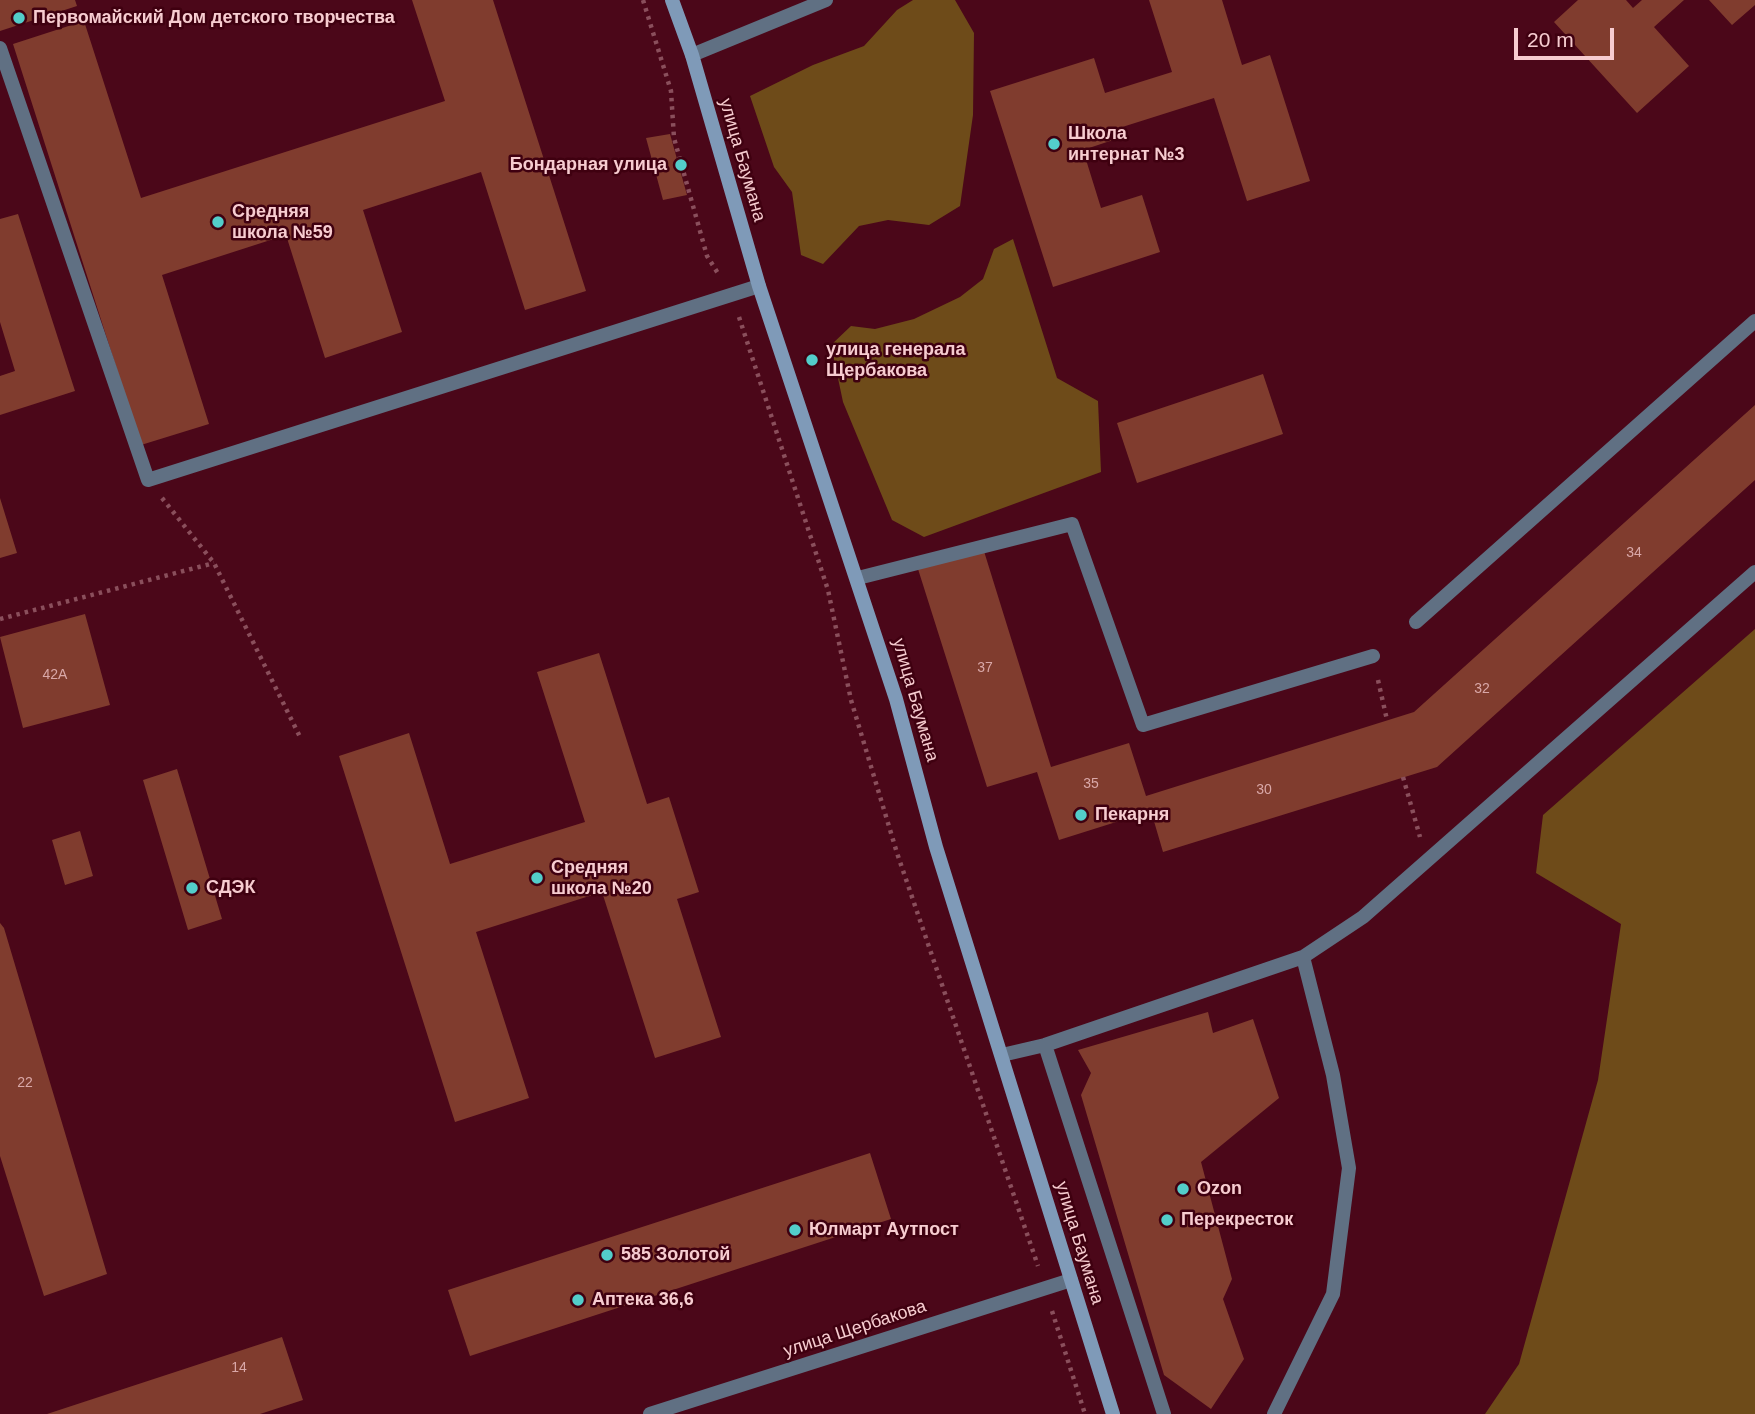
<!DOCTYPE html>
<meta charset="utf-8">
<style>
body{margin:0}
#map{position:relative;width:1755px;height:1414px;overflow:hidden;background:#4b0719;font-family:Helvetica,sans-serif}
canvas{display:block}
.scale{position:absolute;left:1514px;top:28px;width:100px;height:32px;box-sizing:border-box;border:4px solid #f7ccd0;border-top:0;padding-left:9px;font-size:21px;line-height:24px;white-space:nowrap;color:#f7ccd0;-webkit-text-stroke:5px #3f0010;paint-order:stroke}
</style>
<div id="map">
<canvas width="1755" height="1414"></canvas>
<div class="scale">20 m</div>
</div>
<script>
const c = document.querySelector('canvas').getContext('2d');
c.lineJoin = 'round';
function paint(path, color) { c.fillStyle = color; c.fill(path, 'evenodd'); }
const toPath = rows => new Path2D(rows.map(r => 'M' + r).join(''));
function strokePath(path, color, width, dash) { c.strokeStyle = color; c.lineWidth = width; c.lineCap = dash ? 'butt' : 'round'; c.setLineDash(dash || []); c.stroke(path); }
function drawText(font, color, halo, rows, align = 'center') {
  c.font = font + ' Helvetica,sans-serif'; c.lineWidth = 5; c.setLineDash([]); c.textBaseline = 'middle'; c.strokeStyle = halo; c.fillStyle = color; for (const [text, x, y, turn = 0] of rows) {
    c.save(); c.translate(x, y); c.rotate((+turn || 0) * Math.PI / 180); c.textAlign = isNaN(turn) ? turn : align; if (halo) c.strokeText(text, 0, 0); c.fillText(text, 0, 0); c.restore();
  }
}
const forest = toPath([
 [913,0,955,0,974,33,973,115,960,206,929,225,888,220,859,226,823,264,801,255,792,192,774,167,750,96,813,65,864,46,897,10],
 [1013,239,1057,378,1098,401,1101,472,924,537,892,520,843,402,831,345,851,326,875,329,914,319,960,297,983,279,994,249],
 [1755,629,1755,1414,1485,1414,1519,1364,1598,1080,1621,924,1536,873,1543,815]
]);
const building = toPath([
 [0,0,75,0,77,6,0,31],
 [412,0,493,0,586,291,525,310,481,172,363,210,402,332,325,358,286,235,162,275,209,424,141,445,13,44,84,21,141,198,445,101],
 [1149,0,1222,0,1242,65,1270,55,1310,181,1247,201,1214,98,1116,129,1119,138,1083,150,1101,208,1142,195,1160,252,1053,287,990,91,1094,58,1105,93,1172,72],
 [1578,0,1626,0,1633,8,1642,0,1684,0,1654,27,1689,66,1637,113,1554,22],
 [1709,0,1755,0,1755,5,1732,25],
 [670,134,687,195,663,200,646,138],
 [18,214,75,391,0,415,0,376,15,371,0,322,0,219],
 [1263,374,1283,434,1137,483,1117,423],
 [1755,405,1755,480,1437,767,1163,852,1151,811,1059,840,1037,772,987,787,918,569,983,548,1051,767,1129,743,1146,796,1414,712],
 [0,498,17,553,0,558],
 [85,614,110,705,23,728,0,637],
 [599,653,647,804,669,797,699,892,677,899,721,1037,655,1058,602,892,476,932,529,1098,455,1122,339,756,409,733,450,864,585,822,537,672],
 [177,769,222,919,188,930,143,780],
 [80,831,93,876,65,885,52,840],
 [0,923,4,928,107,1274,44,1296,0,1156],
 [1208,1012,1213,1033,1253,1019,1279,1098,1201,1162,1232,1279,1223,1299,1244,1359,1211,1409,1164,1375,1081,1095,1091,1073,1078,1050],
 [870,1153,891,1219,470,1356,448,1290],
 [282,1337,303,1400,260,1414,47,1414]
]);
const path = toPath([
 [643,0,671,91,674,138,707,256,719,275],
 [739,317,828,590,851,700,897,853,1038,1266],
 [162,498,214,563,301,739],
 [0,619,214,563],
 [1378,680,1387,720],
 [1403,777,1420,837],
 [1052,1311,1085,1414]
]);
const lane = toPath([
 [0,48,148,480,759,286],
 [692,55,826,0],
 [858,578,1072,524,1143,725,1373,656],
 [1416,622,1755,321],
 [1045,1045,1164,1414],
 [1002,1055,1045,1045,1303,957,1363,917,1755,572],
 [1274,1414,1333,1294,1349,1168,1333,1075,1303,957]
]);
const street = toPath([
 [650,1414,1071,1280]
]);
const secondary = toPath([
 [672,0,692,55,759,286,896,699,936,847,1113,1414]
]);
const markers = [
 [19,18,7,"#53cdca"],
 [1054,144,7,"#53cdca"],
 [681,165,7,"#53cdca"],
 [218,222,7,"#53cdca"],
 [812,360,7,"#53cdca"],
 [1081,815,7,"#53cdca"],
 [537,878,7,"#53cdca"],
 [192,888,7,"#53cdca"],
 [1183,1189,7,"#53cdca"],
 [1167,1220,7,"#53cdca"],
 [795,1230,7,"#53cdca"],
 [607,1255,7,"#53cdca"],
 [578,1300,7,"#53cdca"]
];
const numberNames = [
 ["34",1634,553],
 ["37",985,668],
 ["42А",55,675],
 ["32",1482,689],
 ["35",1091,784],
 ["30",1264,790],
 ["22",25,1083],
 ["14",239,1368]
];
const poiNames = [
 ["Первомайский Дом детского творчества",33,18],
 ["Школа",1068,134],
 ["интернат №3",1068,155],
 ["Бондарная улица",667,165,"right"],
 ["Средняя",232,212],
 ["школа №59",232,233],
 ["улица генерала",826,350],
 ["Щербакова",826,371],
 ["Пекарня",1095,815],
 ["Средняя",551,868],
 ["школа №20",551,889],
 ["СДЭК",206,888],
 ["Ozon",1197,1189],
 ["Перекресток",1181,1220],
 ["Юлмарт Аутпост",809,1230],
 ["585 Золотой",621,1255],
 ["Аптека 36,6",592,1300]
];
const streetNames = [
 ["улица Баумана",742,160,74],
 ["улица Баумана",915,700,74],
 ["улица Баумана",1079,1243,73],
 ["улица Щербакова",855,1329,-18]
];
paint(forest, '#6e4b19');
paint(building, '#803c2e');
strokePath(path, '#8a4f5c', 4.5, [3.5, 5]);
strokePath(lane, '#607083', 14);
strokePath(street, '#607083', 14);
strokePath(secondary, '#7f9ab8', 14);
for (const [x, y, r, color] of markers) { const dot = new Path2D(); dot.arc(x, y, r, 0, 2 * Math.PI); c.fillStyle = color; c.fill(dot); strokePath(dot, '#3f0010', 2.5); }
drawText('14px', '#d9a8a8', null, numberNames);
drawText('bold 18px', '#f7ccd0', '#3f0010', poiNames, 'left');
drawText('18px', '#f7ccd0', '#3f0010', streetNames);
</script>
